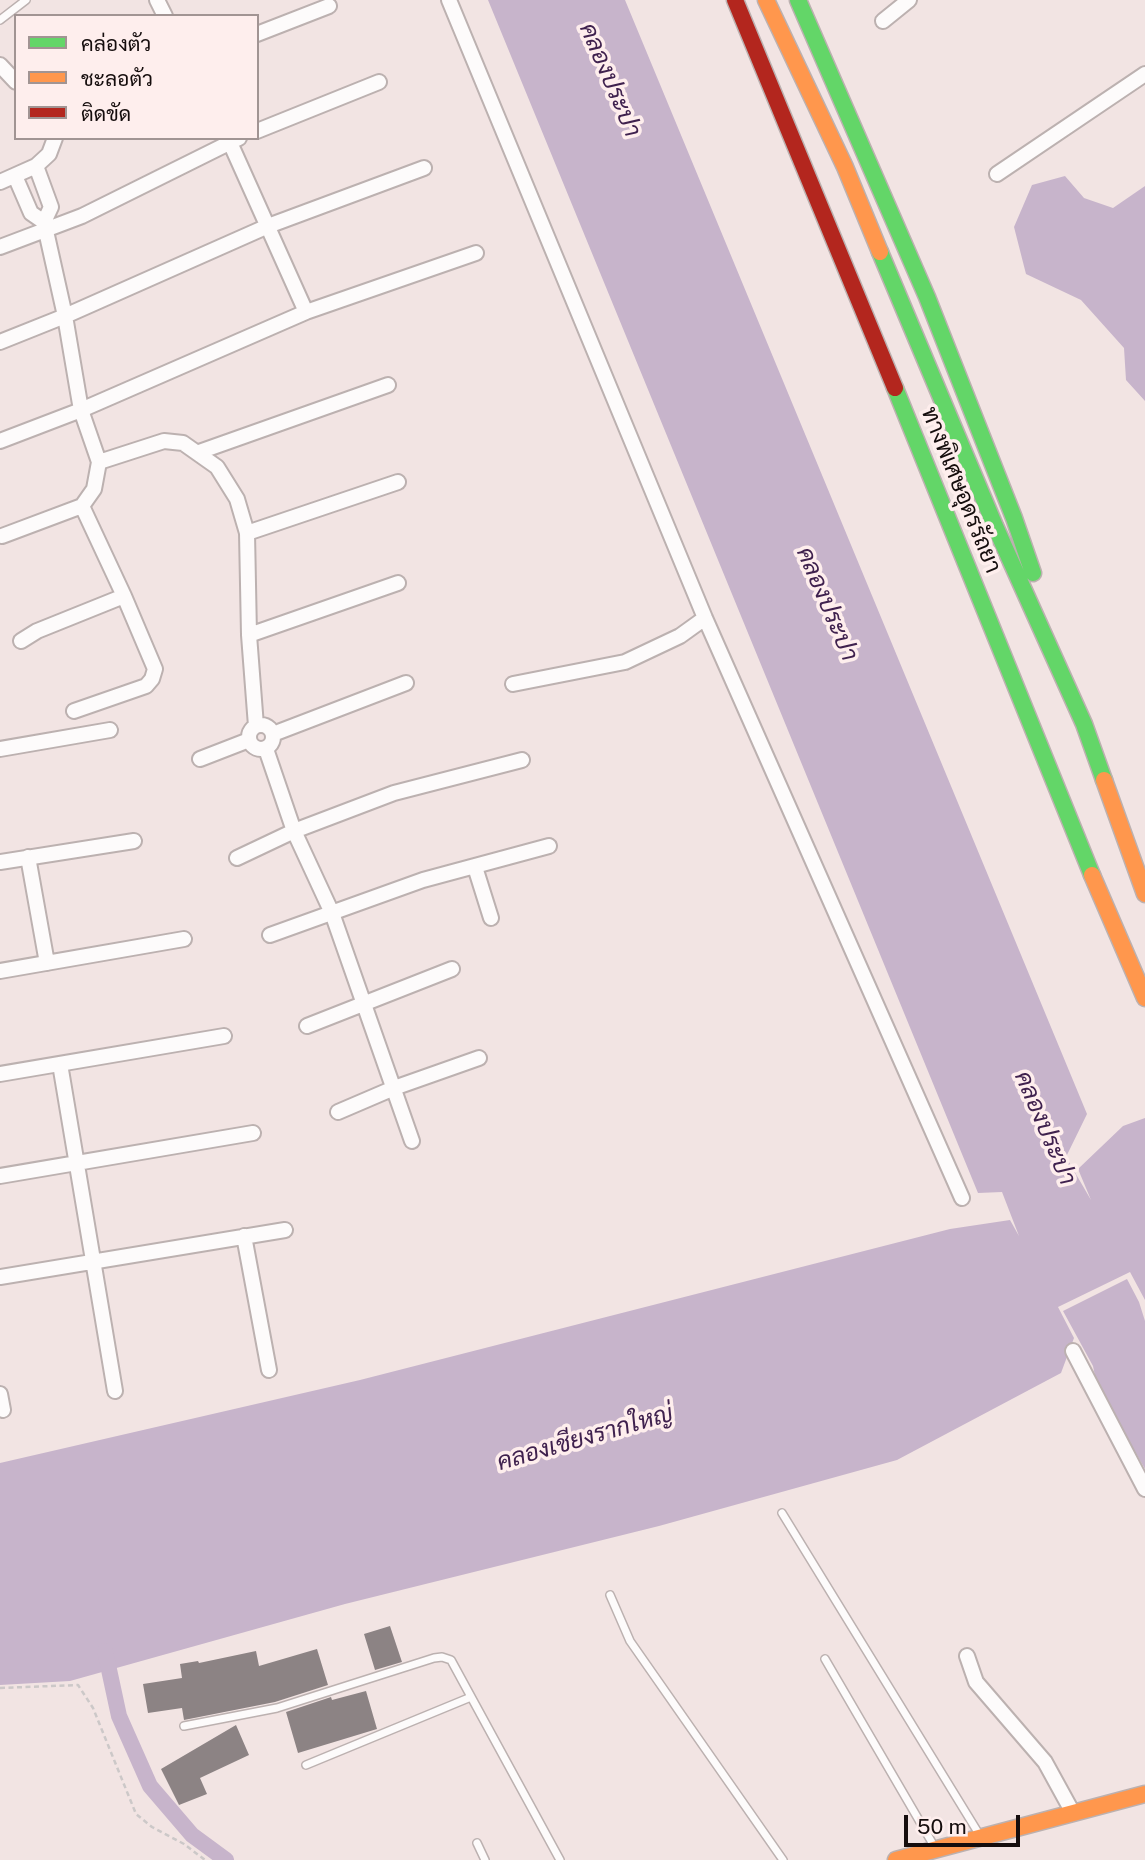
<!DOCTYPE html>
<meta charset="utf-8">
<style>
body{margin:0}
#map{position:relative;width:1145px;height:1860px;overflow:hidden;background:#f2e4e3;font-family:"Public Sans",Sarabun,sans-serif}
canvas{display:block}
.legend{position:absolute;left:14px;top:14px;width:245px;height:126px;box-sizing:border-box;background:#feeeed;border:2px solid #a19493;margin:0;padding:9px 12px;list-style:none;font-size:21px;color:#150d0d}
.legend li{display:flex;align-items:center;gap:14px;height:35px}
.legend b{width:35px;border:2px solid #a19493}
.scale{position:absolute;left:904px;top:1815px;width:116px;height:32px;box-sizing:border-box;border:4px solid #150d0d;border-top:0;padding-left:9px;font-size:21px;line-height:24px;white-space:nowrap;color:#150d0d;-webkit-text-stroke:5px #feeeed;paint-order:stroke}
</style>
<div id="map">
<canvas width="1145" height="1860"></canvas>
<ul class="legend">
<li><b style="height:9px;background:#63d668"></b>คล่องตัว</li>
<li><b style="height:9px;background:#ff974d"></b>ชะลอตัว</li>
<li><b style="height:9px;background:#b3261e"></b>ติดขัด</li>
</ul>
<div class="scale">50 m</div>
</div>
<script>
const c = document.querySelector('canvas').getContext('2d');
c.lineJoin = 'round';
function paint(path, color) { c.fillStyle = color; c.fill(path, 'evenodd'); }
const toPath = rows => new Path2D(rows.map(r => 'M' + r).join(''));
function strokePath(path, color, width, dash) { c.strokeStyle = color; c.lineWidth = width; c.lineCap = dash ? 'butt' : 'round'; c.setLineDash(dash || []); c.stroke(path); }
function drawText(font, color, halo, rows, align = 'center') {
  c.font = font + ' "Public Sans",Sarabun,sans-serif'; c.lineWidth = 7; c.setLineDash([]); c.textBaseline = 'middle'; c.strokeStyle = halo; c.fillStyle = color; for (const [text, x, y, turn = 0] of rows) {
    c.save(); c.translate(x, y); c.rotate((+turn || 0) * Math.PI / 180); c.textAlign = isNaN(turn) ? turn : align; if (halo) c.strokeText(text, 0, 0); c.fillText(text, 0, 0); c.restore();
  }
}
const water = toPath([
 [488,0,625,0,1087,1114,1066,1157,1091,1200,1078,1169,1123,1126,1145,1118,1145,1300,1130,1272,1058,1307,1074,1338,1061,1373,897,1460,659,1526,345,1604,70,1681,0,1685,0,1463,360,1380,950,1229,1010,1220,1019,1236,1002,1192,978,1193],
 [1065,176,1084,198,1113,208,1145,186,1145,401,1126,380,1124,348,1081,300,1026,274,1014,227,1032,185],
 [1127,1279,1139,1302,1145,1321,1145,1469,1097,1386,1093,1366,1063,1311]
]);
const canal = toPath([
 [105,1651,119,1716,150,1786,192,1835,226,1860]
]);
const building = toPath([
 [390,1626,402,1662,375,1670,364,1634],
 [317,1649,328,1685,275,1702,184,1720,182,1708,148,1713,143,1684,182,1678,180,1664,198,1661,199,1663,256,1651,259,1666],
 [366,1691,377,1729,298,1753,286,1712,331,1697,332,1700],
 [236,1725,249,1755,200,1778,207,1794,179,1805,161,1769]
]);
const path = toPath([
 [0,1688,78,1685,93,1708,136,1814,152,1827,184,1844,205,1860]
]);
const lane = toPath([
 [0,20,26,0],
 [782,1513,979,1834],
 [610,1595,630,1641,783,1860],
 [825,1659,934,1846],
 [184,1726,277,1708,434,1658,442,1657,451,1660,560,1860],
 [306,1765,471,1697],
 [477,1843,485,1860]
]);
const street = toPath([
 [157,0,165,16],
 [449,0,705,618,962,1198],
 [883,21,909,0],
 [257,34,329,6],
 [0,65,16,82],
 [257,131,379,82],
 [228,138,306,312],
 [36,166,51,207,44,222,65,316,81,410,99,462,164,441,183,443,217,467,237,499,247,533,249,635,256,726],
 [997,174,1145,74],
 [15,176,31,213,44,222],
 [0,182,36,166,49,154,55,138],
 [0,247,82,216,239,138],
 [0,342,65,316,268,226,424,168],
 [0,441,81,410,306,312,476,253],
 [199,452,388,385],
 [82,506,124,596],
 [247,533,398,482],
 [2,536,82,506,94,489,99,462],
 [249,635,398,583],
 [21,641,37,631,124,596,155,669,152,679,146,686,74,711],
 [513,684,625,662,680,636,705,618],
 '249 737a12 12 0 1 1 24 0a12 12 0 1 1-24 0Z',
 [273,734,406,683],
 [0,749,110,730],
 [266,749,294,831,332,913,412,1141],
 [200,759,249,740],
 [28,857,47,963],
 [237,858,294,831,394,793,522,760],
 [0,862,134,841],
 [475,867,491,918],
 [270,935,423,880,549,846],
 [0,971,184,939],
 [307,1026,452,969],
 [60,1064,115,1391],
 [0,1074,224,1036],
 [338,1112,394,1088,479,1058],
 [0,1176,253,1133],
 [244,1236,269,1370],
 [0,1277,285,1230],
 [1073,1351,1145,1489],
 [0,1394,3,1410],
 [967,1656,976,1682,1045,1762,1073,1813]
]);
const fast = toPath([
 [798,0,927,297,1014,518,1033,573],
 [880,252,995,526,1084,724,1104,780],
 [895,388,1092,875]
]);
const slow = toPath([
 [766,0,845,167,880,252],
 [1104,780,1145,894],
 [1092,875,1145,998],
 [896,1860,1145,1794]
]);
const jam = toPath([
 [735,0,895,388]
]);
const streetNames = [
 ["ทางพิเศษอุดรรัถยา",961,490,68]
];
const waterNames = [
 ["คลองประปา",610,80,67],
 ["คลองประปา",827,604,67],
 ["คลองประปา",1045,1128,67],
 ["คลองเชียงรากใหญ่",585,1438,-16]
];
paint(water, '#c7b4cb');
strokePath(canal, '#c7b4cb', 16);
paint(building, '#8c8384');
strokePath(lane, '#bcb1b0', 10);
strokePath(street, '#bcb1b0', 18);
strokePath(fast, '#bcb1b0', 19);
strokePath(slow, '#bcb1b0', 19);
strokePath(jam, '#bcb1b0', 19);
strokePath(path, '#ccc8c8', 2.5, [5, 3.5]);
strokePath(lane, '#fdfbfb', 7);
strokePath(street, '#fdfbfb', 14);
strokePath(fast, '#63d668', 16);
strokePath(slow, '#ff974d', 16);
strokePath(jam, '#b3261e', 16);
drawText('23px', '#150d0d', '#feeeed', streetNames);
drawText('italic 24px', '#3f214e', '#feeeed', waterNames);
</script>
